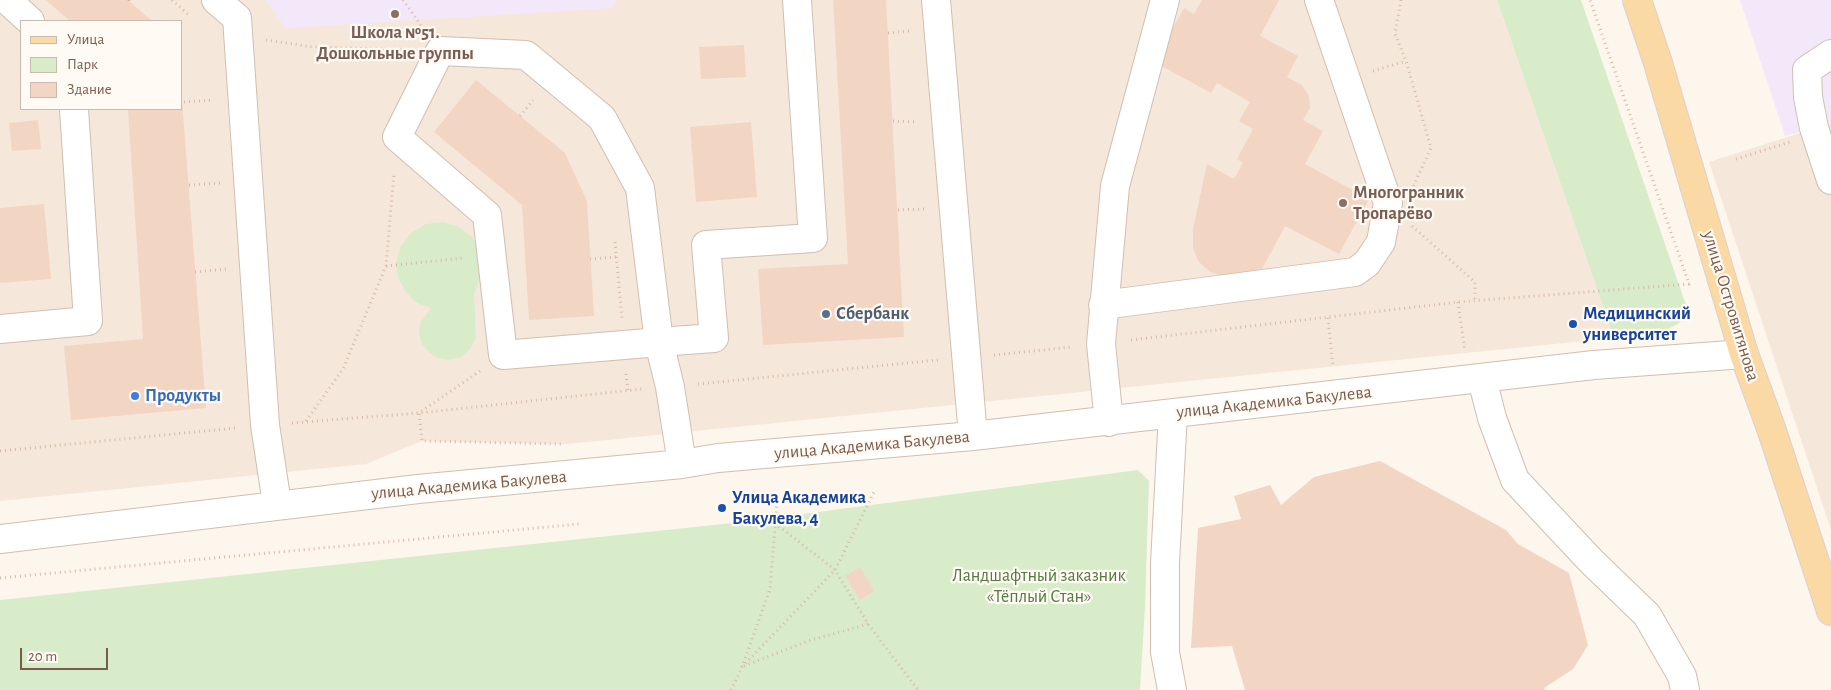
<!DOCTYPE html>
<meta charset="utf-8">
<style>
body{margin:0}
#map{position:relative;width:1831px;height:690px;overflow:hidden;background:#fdf6ec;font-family:"Alegreya Sans",sans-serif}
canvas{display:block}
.legend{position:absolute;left:20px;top:20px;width:162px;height:90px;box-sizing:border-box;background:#fffaf3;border:1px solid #cabbb1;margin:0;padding:6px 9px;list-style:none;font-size:15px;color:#7a5c4d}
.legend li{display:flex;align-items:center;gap:10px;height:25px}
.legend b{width:25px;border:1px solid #cabbb1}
.scale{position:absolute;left:20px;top:648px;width:88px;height:22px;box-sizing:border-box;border:2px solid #7a5c4d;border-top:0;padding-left:6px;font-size:15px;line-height:18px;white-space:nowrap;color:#7a5c4d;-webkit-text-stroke:4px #fffaf3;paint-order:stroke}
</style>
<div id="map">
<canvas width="1831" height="690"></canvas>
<ul class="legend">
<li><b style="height:6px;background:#fbd9a5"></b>Улица</li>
<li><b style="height:14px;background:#d8ecc9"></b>Парк</li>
<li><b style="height:14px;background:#f3d5c3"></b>Здание</li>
</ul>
<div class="scale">20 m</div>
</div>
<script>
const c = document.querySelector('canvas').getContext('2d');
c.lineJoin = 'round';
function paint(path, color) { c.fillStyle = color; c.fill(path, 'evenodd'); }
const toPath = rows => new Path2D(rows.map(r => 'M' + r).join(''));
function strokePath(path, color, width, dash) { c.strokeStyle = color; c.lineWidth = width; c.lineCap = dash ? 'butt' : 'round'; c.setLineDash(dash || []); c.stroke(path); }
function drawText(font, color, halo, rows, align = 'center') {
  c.font = font + ' "Alegreya Sans",sans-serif'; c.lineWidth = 4.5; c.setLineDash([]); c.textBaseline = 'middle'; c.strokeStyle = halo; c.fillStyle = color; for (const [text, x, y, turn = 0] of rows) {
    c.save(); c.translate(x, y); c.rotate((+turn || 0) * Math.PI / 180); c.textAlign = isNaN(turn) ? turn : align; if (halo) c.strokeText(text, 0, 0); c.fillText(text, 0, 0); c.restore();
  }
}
const residential = toPath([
 [0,0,1497,0,1614,338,568,444,422,441,366,464,0,501],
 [21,21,181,21,181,109,21,109],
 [1831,123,1831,530,1709,162]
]);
const education = toPath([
 [266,0,616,0,613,8,285,28],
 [1740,0,1831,0,1831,123,1785,136]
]);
const green = toPath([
 [1497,0,1581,0,1689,314,1678,324,1659,333,1614,338],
 [443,222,459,227,472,237,481,253,482,270,474,295,476,338,470,349,461,357,448,360,438,358,429,352,422,344,419,333,420,323,431,308,417,303,406,292,398,278,396,262,401,246,411,233,426,224],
 [1138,470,1149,481,1145,606,1140,690,0,690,0,600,742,522]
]);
const building = toPath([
 [46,0,128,0,152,21,70,21],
 [833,0,886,0,904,337,763,345,758,269,848,264],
 [1202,0,1279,0,1260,36,1298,56,1287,77,1302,85,1309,96,1310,108,1303,120,1323,131,1305,164,1369,199,1339,254,1285,226,1260,273,1226,277,1210,272,1198,261,1193,248,1193,229,1207,164,1234,179,1243,163,1237,159,1253,129,1239,121,1250,102,1217,83,1211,93,1154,62,1184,8,1194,14],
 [744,45,746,77,701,79,699,47],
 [476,80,565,153,587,201,594,316,529,320,522,205,434,132],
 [181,88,206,408,71,420,64,346,143,339,128,109,181,109],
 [38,120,41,149,12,151,9,123],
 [751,122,757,197,696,202,690,127],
 [44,204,51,279,0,283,0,208],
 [1380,461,1506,530,1518,544,1569,573,1588,645,1573,669,1544,688,1545,690,1245,690,1232,646,1191,648,1198,528,1241,519,1234,496,1270,485,1281,505,1314,477],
 [860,567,874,591,860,600,845,576]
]);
const path = toPath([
 [172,0,190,16],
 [403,0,423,28],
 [1401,0,1395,34,1406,61,1431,148,1413,187],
 [129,1,129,0],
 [888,33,910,31],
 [266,40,313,47,409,50],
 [1373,71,1406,61],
 [184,102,214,100],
 [520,116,533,100],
 [893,121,917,122],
 [1736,159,1790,142],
 [189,185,221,183],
 [898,210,924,209],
 [1412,226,1475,282,1475,300],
 [615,242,622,318],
 [590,259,617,257],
 [386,266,463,258],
 [195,272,227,269],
 [1458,302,1465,351],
 [1328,318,1333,367],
 [1131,340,1458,302,1689,284,1590,0],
 [994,355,1072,347],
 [480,371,419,413,422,441,563,444],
 [626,374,628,390],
 [698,384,938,360],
 [306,421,343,369,386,266,394,173],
 [292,423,419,413,642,389],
 [0,451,236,428],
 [775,523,835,570,868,624,918,690],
 [0,578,579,524],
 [744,666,808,641,868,624],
 [742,667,835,570,874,492],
 [731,690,742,667,770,589,777,503]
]);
const minor = toPath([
 [7,0,30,21],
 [216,0,237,18,265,425,277,504],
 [936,0,973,436],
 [1831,54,1807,70,1808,97,1814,128,1831,180],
 [1103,305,1355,272,1367,263,1381,242,1388,203,1319,0],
 [0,329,88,321,74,109],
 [1482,379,1492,418,1515,480,1591,561,1647,615,1682,676,1685,690],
 [1109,422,1101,344,1115,186,1165,0],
 [682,464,670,387,659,342,640,188,602,118,526,55,440,51,397,137,487,215,503,355,624,345,659,342,714,338,706,245,813,238,797,0],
 [0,539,418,489,682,464,718,458,973,436,1594,365,1744,354],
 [1172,690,1165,652,1165,563,1173,413]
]);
const major = toPath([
 [1637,0,1658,63,1744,354,1772,431,1831,611]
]);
const markers = [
 [395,14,5,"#8d6e63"],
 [1343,203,5,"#8d6e63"],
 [826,314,5,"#5c6f8a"],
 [1573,324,5,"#1a4fb4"],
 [135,396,5,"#3f7fe0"],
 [722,508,5,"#1a4fb4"]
];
const educationNames = [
 ["Школа №51.",395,33],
 ["Дошкольные группы",395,54],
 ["Многогранник",1353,193,"left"],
 ["Тропарёво",1353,214,"left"]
];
const streetNames = [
 ["улица Островитянова",1731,306,73],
 ["улица Академика Бакулева",1274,402,-6],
 ["улица Академика Бакулева",872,445,-5],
 ["улица Академика Бакулева",469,485,-5]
];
const serviceNames = [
 ["Сбербанк",836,314]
];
const transitNames = [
 ["Медицинский",1583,314],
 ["университет",1583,335],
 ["Улица Академика",732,498],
 ["Бакулева, 4",732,519]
];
const shopNames = [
 ["Продукты",145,396]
];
const parkNames = [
 ["Ландшафтный заказник",1039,576],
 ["«Тёплый Стан»",1039,597]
];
paint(residential, '#f5e8da');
paint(education, '#f3e8fa');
paint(green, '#d8ecc9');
paint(building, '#f3d5c3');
strokePath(minor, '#d1beb0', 30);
strokePath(major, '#dad1cd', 30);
strokePath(path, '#d9b8a5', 3, [1, 4]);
strokePath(minor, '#fff', 28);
strokePath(major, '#fbd9a5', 28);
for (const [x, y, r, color] of markers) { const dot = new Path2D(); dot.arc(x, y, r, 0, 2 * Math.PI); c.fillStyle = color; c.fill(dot); strokePath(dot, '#fffaf3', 2); }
drawText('bold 18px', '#785e54', '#fffaf3', educationNames);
drawText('18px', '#7a5c4d', '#fffaf3', streetNames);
drawText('bold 18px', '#4e5e75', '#fffaf3', serviceNames, 'left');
drawText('bold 18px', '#164399', '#fffaf3', transitNames, 'left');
drawText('bold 18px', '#366cbe', '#fffaf3', shopNames, 'left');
drawText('18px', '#537a41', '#fffaf3', parkNames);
</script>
